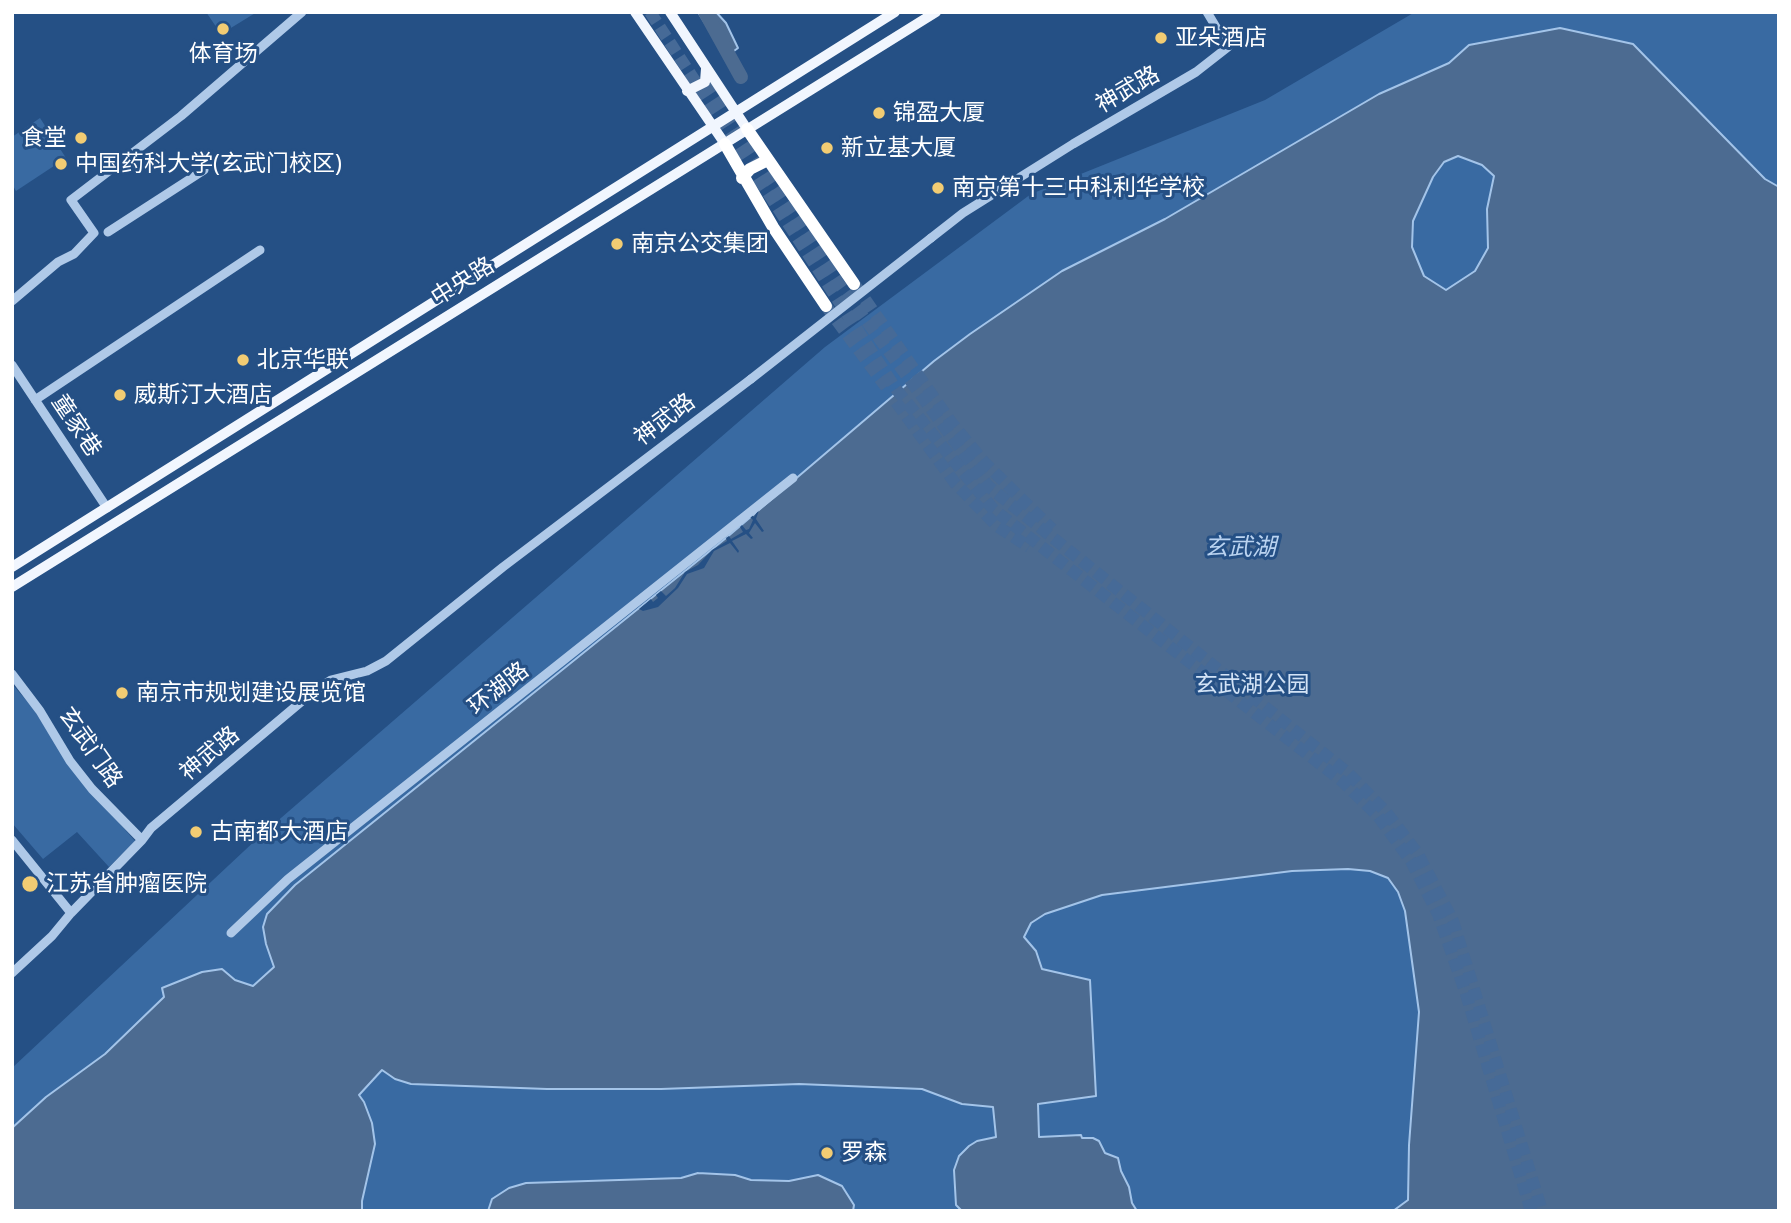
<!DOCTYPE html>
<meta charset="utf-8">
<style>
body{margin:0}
#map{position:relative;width:1791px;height:1223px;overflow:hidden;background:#255085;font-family:"Noto Sans",sans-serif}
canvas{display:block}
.frame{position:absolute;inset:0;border:14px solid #fff;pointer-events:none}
</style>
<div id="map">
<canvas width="1791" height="1223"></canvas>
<div class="frame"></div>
</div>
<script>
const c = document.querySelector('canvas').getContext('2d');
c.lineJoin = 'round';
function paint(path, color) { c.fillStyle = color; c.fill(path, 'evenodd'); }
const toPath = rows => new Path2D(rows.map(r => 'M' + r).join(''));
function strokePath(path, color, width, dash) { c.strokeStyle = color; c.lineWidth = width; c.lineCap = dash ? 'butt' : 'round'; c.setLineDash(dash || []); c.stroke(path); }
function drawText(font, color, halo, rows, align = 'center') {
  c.font = font + ' "Noto Sans","Noto Sans SC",sans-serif'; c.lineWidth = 6; c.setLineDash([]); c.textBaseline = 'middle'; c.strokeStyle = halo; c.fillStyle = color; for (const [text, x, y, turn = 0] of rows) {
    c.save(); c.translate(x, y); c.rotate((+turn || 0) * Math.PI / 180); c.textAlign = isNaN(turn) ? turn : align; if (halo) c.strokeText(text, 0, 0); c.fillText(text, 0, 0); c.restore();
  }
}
const green = toPath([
 [206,12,257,12,221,34],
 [1415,12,1779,12,1779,1211,12,1211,12,1068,259,837,825,347,1031,194,1265,100],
 [40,118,66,158,16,191,12,184,12,137],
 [12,684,33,708,68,764,135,841,109,867,77,832,43,859,12,823]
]);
const water = toPath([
 [698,12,716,12,726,23,738,48,726,57,698,12],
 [1560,28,1633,44,1765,179,1779,187,1779,1211,1393,1211,1408,1200,1409,1145,1419,1012,1405,911,1398,892,1388,878,1370,871,1348,869,1292,871,1102,895,1045,914,1031,923,1024,937,1036,951,1042,969,1090,980,1096,1096,1038,1104,1039,1137,1081,1135,1082,1138,1093,1138,1099,1141,1105,1153,1118,1158,1121,1171,1129,1187,1132,1203,1137,1211,962,1211,956,1205,954,1170,959,1156,969,1146,977,1141,996,1137,993,1107,962,1104,922,1089,799,1084,661,1089,547,1089,411,1084,395,1079,382,1070,359,1095,364,1102,372,1123,375,1144,362,1201,362,1211,12,1211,12,1128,46,1097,105,1054,164,997,162,988,202,972,222,969,235,980,253,986,274,967,266,944,263,927,267,914,295,885,726,538,934,361,970,334,1062,271,1165,219,1379,94,1449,63,1469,45,1560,28],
 [1458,156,1482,165,1494,176,1487,209,1488,248,1475,271,1446,290,1424,276,1412,247,1413,221,1433,177,1444,162,1458,156],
 [698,1173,735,1175,751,1180,789,1181,818,1175,842,1186,854,1205,853,1211,488,1211,492,1199,509,1188,526,1183,681,1178,698,1173]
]);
const pier = toPath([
 [760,507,756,519,764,531,762,532,755,523,749,533,753,538,751,539,746,534,732,541,739,551,738,553,730,543,714,551,704,568,687,574,678,588,658,607,643,611,639,609,651,599,653,602,658,598,656,595,661,591,666,596,675,588,685,572,698,565,712,550,727,541,726,538,729,536,731,539,743,532,740,527,742,525,746,530,749,529,753,520,750,517,752,515,754,517]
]);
const river = toPath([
 [705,12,741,77]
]);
const highwayTunnel = toPath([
 [650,12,896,389,993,509,1342,781,1378,816,1411,861,1438,914,1466,994,1531,1211],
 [706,83,839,284,988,486,1348,773,1386,812,1418,854,1453,921,1542,1211],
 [855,285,951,422,984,462,1052,529],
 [826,306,886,387],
 [896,402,955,483,997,526,1029,547]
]);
const minor = toPath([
 [108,232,204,170],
 [931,238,963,213,1073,144,1196,72,1228,47,1207,12],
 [12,301,58,262,74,254,94,233,71,200,181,116,302,12],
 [12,365,107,508],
 [35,400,260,250],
 [12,674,40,711,70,761,92,789,142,840],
 [12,840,71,913,52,936,12,973],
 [71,913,142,840,151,828,314,691,331,680,367,671,386,661,503,567,751,379],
 [231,933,288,879,793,478]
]);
const major = toPath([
 [635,12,725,144],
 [670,12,747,129],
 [687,91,705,82,706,69],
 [12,567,895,12],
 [12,587,936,12]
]);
const highway = toPath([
 [747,129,854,284],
 [725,144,773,227,826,306],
 [742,178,750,169,768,160]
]);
const minorBridge = toPath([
 [751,379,931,238]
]);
const markers = [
 [223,29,7,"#f2cc73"],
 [1161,38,7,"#f2cc73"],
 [879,113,7,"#f2cc73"],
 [81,138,7,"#f2cc73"],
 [827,148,7,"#f2cc73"],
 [61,164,7,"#f2cc73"],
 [938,188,7,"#f2cc73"],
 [617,244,7,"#f2cc73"],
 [243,360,7,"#f2cc73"],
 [120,395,7,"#f2cc73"],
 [122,693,7,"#f2cc73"],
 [196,832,7,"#f2cc73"],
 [30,884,9,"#f2cc73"],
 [827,1153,7,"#f2cc73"]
];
const poiNames = [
 ["亚朵酒店",1175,38],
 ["体育场",223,54,"center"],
 ["锦盈大厦",893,113],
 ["食堂",67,138,"right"],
 ["新立基大厦",841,148],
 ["中国药科大学(玄武门校区)",75,164],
 ["南京第十三中科利华学校",952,188],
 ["南京公交集团",631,244],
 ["北京华联",257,360],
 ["威斯汀大酒店",134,395],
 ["南京市规划建设展览馆",136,693],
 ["古南都大酒店",210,832],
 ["江苏省肿瘤医院",46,884],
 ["罗森",841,1153]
];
const streetNames = [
 ["神武路",1128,90,-30],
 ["中央路",463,282,-32],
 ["神武路",665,420,-37],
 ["童家巷",76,426,56],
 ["环湖路",499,689,-38],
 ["玄武门路",90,748,55],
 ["神武路",210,754,-40]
];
const parkNames = [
 ["玄武湖公园",1252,685]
];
const waterNames = [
 ["玄武湖",1240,548]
];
paint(green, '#396aa2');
paint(water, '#4c6b91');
strokePath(water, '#a3c4e9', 2);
paint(pier, '#255085');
strokePath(river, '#4c6b91', 14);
strokePath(highwayTunnel, '#466a97', 12, [12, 6]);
strokePath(minor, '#afc9e8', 9);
strokePath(major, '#f1f6fe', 10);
strokePath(highway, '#fff', 12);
strokePath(minorBridge, '#afc9e8', 9);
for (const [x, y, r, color] of markers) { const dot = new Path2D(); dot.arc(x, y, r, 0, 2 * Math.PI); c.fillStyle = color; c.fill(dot); strokePath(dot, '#255085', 2.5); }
drawText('23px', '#fff', '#255085', poiNames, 'left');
drawText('23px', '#fff', '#255085', streetNames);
drawText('23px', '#d3e3f6', '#255085', parkNames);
drawText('italic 24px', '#bad3f0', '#255085', waterNames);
</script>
